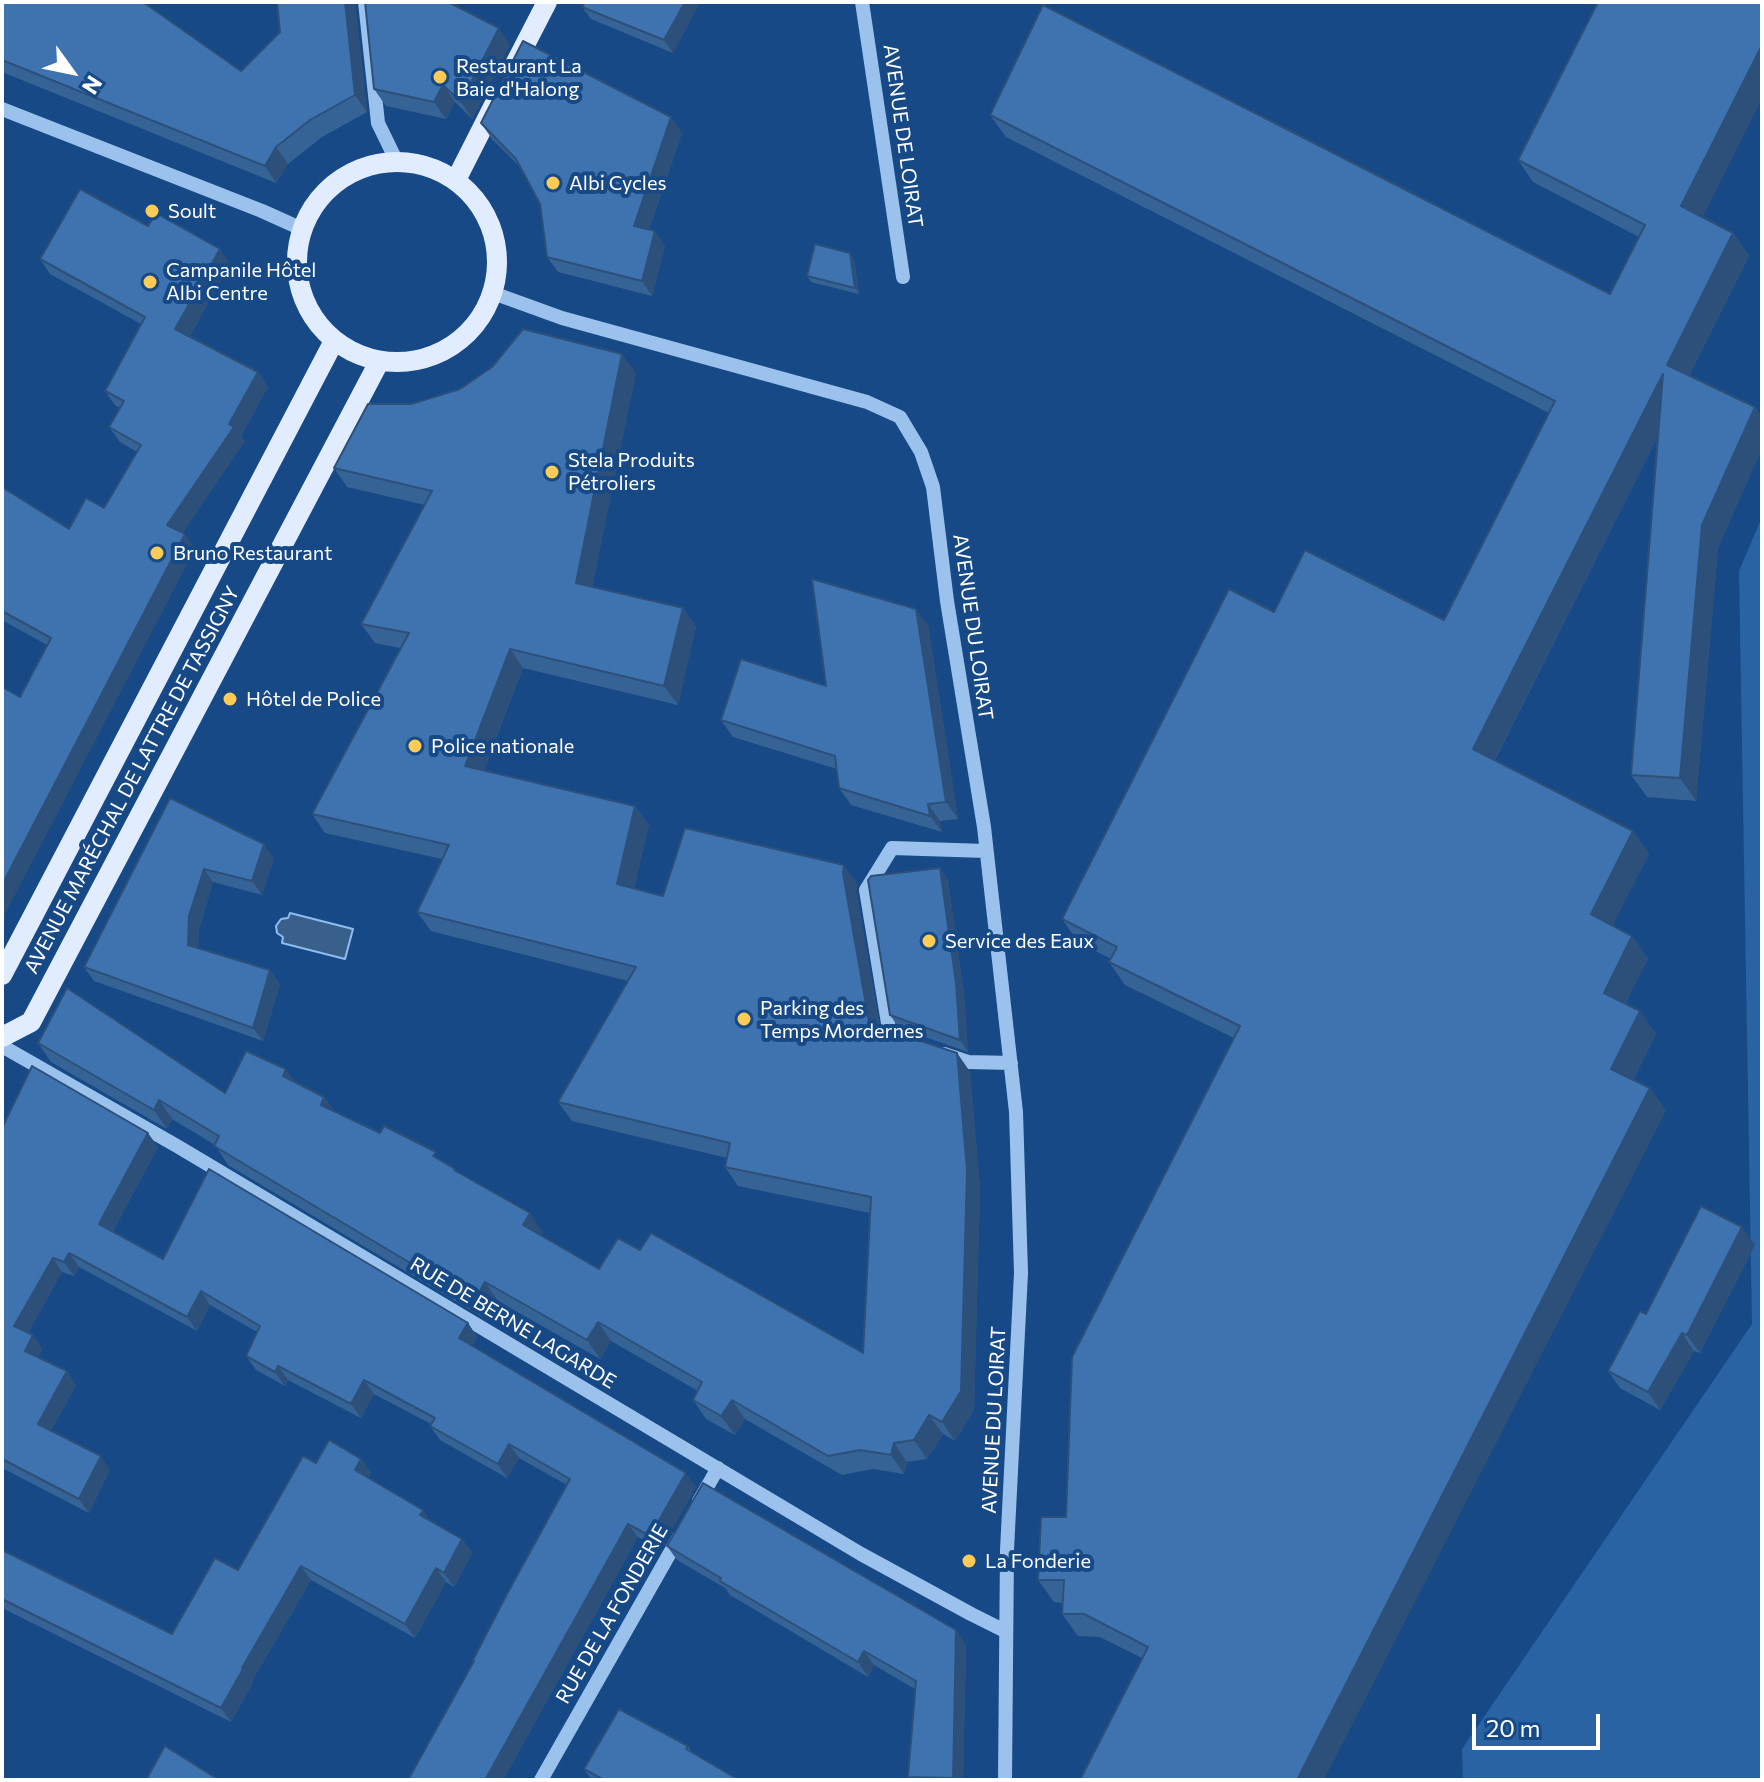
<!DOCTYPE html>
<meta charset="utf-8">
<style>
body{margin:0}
#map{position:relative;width:1764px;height:1782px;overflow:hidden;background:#164985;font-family:Commissioner,sans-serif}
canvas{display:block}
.frame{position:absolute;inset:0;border:4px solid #fff;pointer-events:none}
.north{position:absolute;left:32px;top:32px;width:80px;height:80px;-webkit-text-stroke:6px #164985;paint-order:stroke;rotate:123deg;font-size:22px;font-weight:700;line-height:32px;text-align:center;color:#fff}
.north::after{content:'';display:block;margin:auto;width:28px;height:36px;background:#fff;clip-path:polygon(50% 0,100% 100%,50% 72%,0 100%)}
.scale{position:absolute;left:1472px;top:1714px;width:128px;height:36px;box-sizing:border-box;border:4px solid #fff;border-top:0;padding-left:10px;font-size:24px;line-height:28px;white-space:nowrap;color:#fff;-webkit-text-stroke:6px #164985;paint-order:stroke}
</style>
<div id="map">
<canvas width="1764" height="1782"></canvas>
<div class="frame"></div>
<div class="north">N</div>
<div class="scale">20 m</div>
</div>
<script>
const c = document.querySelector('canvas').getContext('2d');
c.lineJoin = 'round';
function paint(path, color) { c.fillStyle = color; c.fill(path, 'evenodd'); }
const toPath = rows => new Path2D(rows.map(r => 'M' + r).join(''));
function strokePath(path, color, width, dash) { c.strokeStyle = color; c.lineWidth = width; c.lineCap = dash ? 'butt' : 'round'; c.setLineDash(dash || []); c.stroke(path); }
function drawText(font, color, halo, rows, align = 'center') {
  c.font = font + ' Commissioner,sans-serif'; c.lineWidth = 8; c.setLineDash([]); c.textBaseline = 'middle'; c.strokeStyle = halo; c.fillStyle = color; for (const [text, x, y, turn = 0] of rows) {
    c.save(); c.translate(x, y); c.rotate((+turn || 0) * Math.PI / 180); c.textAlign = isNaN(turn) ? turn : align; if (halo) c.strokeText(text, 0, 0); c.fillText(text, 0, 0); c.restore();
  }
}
const green = toPath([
 [1762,517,1762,1780,1463,1780,1462,1749,1752,1324,1739,571]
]);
const water = toPath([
 [290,913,353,929,345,959,282,943,283,937,277,933,276,926,281,919,288,918,290,913]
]);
const minor = toPath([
 [365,2,378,123,397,162],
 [862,2,903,277],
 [2,109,262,211,302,229],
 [493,293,562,318,867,402,900,417,921,452,933,487,947,601,984,827,1016,1112,1021,1273,1007,1550,1005,1780],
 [902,1040,890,1035,866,890,892,848,986,851],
 [2,1046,177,1146,861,1554,971,1614,1005,1631],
 [944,1054,968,1062,1011,1063],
 [699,1501,718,1468],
 [541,1780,679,1537]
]);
const major = toPath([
 [514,66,547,2],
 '297 262a100 100 0 1 1 200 0a100 100 0 1 1-200 0Z',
 [456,180,494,105],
 [2,975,334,341],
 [2,1037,31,1022,379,362]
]);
const wall = toPath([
 [2,2,241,71,355,3,367,112,322,137,288,164,276,183,2,72],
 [700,2,673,53,591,19,582,7],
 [510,45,472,119,455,102,446,119,386,106,374,89],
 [990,115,1610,294,1639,237,1533,182,1518,160,1702,217,1733,233,1749,256,1689,376,1755,407,1762,418,1762,448,1718,548,1696,801,1647,797,1631,775,1657,438,1495,760,1633,831,1649,854,1612,926,1632,936,1648,959,1625,1004,1640,1011,1656,1034,1633,1080,1650,1088,1666,1111,1142,1658,1100,1637,1078,1636,1062,1614,1063,1603,1054,1602,1038,1580,1066,1517,1234,1038,1125,985,1109,962,1111,959,1078,942,1062,919,1274,612,1444,620,1549,413,1006,137],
 [481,123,682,133,649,230,665,246,652,296,558,272,547,257,540,204,521,168,492,139],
 [148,226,230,264,190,336,258,372,268,387,241,436,245,441,182,533,195,549,20,697,47,645,2,620,2,487,69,529,104,508,137,452,120,442,109,427,120,408,115,405,105,391,141,324,50,274,40,259],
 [854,259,859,294,811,282,807,276],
 [636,373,592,587,683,608,696,627,678,705,523,668,484,770,635,806,649,825,634,888,663,896,858,884,856,892,880,1027,957,1053,970,1072,980,1189,974,1410,955,1441,943,1434,927,1459,907,1462,904,1474,873,1469,842,1475,745,1419,735,1435,706,1419,693,1400,698,1391,611,1341,600,1359,498,1301,487,1320,228,1165,215,1145,172,1119,167,1129,51,1062,38,1043,225,1093,296,1083,324,1097,335,1112,442,1161,543,1232,541,1235,599,1269,640,1250,863,1353,870,1213,738,1186,725,1167,727,1158,572,1121,558,1102,628,981,431,931,417,912,442,859,325,833,312,814,400,648,375,643,361,624,425,505,347,487,334,468,411,404],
 [928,625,958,819,940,821,942,832,851,805,839,788,837,769,733,737,721,720,826,686],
 [170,798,274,858,262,895,213,882,199,930,198,948,270,970,280,984,263,1041,94,981,84,967],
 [940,868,948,880,964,995,968,1052,899,1028,890,1015],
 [2,1128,158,1147,113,1231,163,1259,468,1323,477,1337,472,1346,696,1487,660,1550,638,1537,503,1780,408,1780,474,1662,567,1485,519,1458,507,1478,440,1440,430,1426,431,1424,374,1394,361,1418,288,1380,285,1386,256,1370,246,1356,257,1332,210,1305,197,1331,79,1267,74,1276,62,1272,28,1333,33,1335,42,1349,38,1357,76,1385,51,1431,110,1470,89,1513,2,1468],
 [1755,1245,1700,1353,1694,1351,1660,1410,1620,1388,1608,1371,1646,1314],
 [361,1459,371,1473,368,1478,430,1521,462,1539,472,1553,454,1587,446,1582,415,1638,311,1580,252,1681,253,1683,231,1722,2,1608,2,1550,172,1634,238,1570,316,1463],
 [667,1546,966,1644,963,1780,910,1780,908,1777,915,1689,874,1665,868,1677,730,1595,725,1588,677,1560],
 [688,1746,692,1753,739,1780,592,1780,584,1769]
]);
const shadedWall = toPath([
 [345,2,355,2,367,112,355,95],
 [685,2,700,2,673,53,664,40],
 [499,28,510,45,472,119,461,102],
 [1762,45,1762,99,1697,229,1681,206],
 [443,85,455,102,446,119,434,102],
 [671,117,682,133,645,241,634,226],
 [276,147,288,164,276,183,265,166],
 [655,231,665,246,652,296,642,281],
 [1733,233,1749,256,1683,388,1667,365],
 [220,249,230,264,186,343,175,329],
 [850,253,854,259,859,294,855,288],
 [622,354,636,373,589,602,576,583],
 [258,372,268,387,241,436,245,441,178,540,167,525,229,424],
 [1663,374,1678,396,1489,771,1473,749],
 [1755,407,1762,418,1762,448,1718,548,1696,801,1680,778,1702,525],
 [185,534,195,549,2,920,2,885],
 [683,608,696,627,678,705,664,686],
 [916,609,928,625,958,819,946,802],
 [510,649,523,668,478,785,465,766],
 [928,804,940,821,942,832,930,816],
 [635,806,649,825,631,903,617,884],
 [1633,831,1649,854,1607,937,1591,914],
 [264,844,274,858,262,895,252,881],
 [844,865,858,884,856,892,882,1041,869,1022,843,873],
 [940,868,948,880,964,995,968,1052,960,1040],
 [204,869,213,882,199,930,198,959,188,945,189,916],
 [1632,936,1648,959,1619,1015,1604,993],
 [270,970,280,984,263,1041,253,1028],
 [1640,1011,1656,1034,1627,1091,1611,1069],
 [957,1053,970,1072,980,1189,974,1410,955,1441,942,1422],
 [286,1069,300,1088,283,1076],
 [1650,1088,1666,1111,1324,1780,1297,1780],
 [324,1097,338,1116,321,1105],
 [159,1100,172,1119,167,1129,154,1110],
 [148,1133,158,1147,109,1238,99,1224],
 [530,1213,543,1232,536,1244,523,1225],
 [1742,1227,1755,1245,1700,1353,1687,1335],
 [69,1253,79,1267,74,1276,64,1262],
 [53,1258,62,1272,24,1340,14,1326],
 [485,1282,498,1301,487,1320,474,1301],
 [201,1291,210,1305,197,1331,187,1317],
 [598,1322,611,1341,600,1359,587,1340],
 [468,1323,477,1337,469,1352,459,1338],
 [1682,1333,1694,1351,1660,1410,1648,1392],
 [33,1335,42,1349,35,1365,25,1351],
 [278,1366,288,1380,285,1386,275,1372],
 [67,1371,76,1385,47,1438,38,1424],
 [364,1380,374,1394,361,1418,351,1404],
 [732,1400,745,1419,735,1435,721,1416],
 [929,1415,943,1434,927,1459,914,1440],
 [894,1443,907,1462,904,1474,891,1455],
 [509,1444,519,1458,507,1478,498,1464],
 [101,1456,110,1470,89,1513,79,1499],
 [361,1459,371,1473,365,1484,355,1470],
 [686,1473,696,1487,660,1550,650,1536],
 [423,1510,433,1524,420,1515],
 [628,1524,638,1537,503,1780,485,1780],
 [462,1539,472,1553,454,1587,444,1573],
 [301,1566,311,1580,252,1681,253,1683,231,1722,221,1708,242,1668],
 [436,1568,446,1582,415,1638,405,1624],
 [956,1630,966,1644,963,1780,954,1780,953,1778],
 [864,1651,874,1665,868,1677,858,1662]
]);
const building = toPath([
 [2,2,143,2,241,71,280,32,277,2,345,2,355,95,310,120,276,147,265,166,2,60,2,2],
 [365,2,448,2,499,28,461,102,443,85,434,102,374,89,365,2],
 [585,2,685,2,664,40,582,7,585,2],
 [1598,2,1762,2,1762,45,1681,206,1733,233,1667,365,1755,407,1702,525,1680,778,1631,775,1663,374,1473,749,1633,831,1591,914,1632,936,1604,993,1640,1011,1611,1069,1650,1088,1297,1780,1080,1780,1148,1647,1084,1614,1062,1614,1064,1580,1038,1580,1041,1517,1066,1517,1072,1357,1240,1026,1109,962,1117,947,1062,919,1229,589,1274,612,1305,550,1444,620,1555,401,990,115,1043,5,1610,294,1645,225,1518,160,1598,2],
 [523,41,671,117,634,226,655,231,642,281,547,257,540,204,516,159,481,123,523,41],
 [80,189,148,226,156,213,220,249,175,329,258,372,229,424,234,427,167,525,185,534,2,885,2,687,20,697,51,638,2,611,2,487,69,529,86,498,104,508,141,445,109,427,124,401,105,391,145,317,40,259,80,189],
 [815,244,850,253,855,288,807,276,815,244],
 [523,329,622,354,576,583,683,608,664,686,510,649,465,766,635,806,617,884,663,896,685,828,844,865,843,873,869,1022,873,1025,957,1053,967,1170,961,1391,942,1422,929,1415,914,1440,894,1443,891,1455,860,1450,828,1456,732,1400,721,1416,693,1400,702,1382,598,1322,587,1340,485,1282,474,1301,214,1146,219,1136,159,1100,154,1110,38,1043,67,988,225,1093,246,1051,286,1069,283,1076,324,1097,321,1105,380,1133,384,1126,436,1152,433,1156,455,1169,454,1170,530,1213,523,1225,599,1269,618,1238,640,1250,651,1233,863,1353,871,1197,725,1167,730,1143,558,1102,636,967,417,912,449,845,312,814,409,633,361,624,432,491,334,468,368,404,411,404,460,389,492,367,523,329],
 [812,579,916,609,946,802,928,804,930,816,839,788,835,756,721,720,741,659,826,686,812,579],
 [170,798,264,844,252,881,204,869,189,916,188,945,270,970,253,1028,84,967,170,798],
 [940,868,956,983,960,1040,890,1015,868,880,871,876,940,868],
 [32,1066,148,1133,99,1224,163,1259,209,1169,468,1323,459,1338,686,1473,650,1536,628,1524,485,1780,408,1780,474,1661,473,1660,507,1594,570,1479,509,1444,498,1464,430,1426,435,1418,364,1380,351,1404,278,1366,275,1372,246,1356,260,1326,201,1291,187,1317,69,1253,64,1262,53,1258,14,1326,33,1335,25,1351,67,1371,38,1424,101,1456,79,1499,2,1459,2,1128,32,1066],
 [1701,1206,1742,1227,1687,1335,1682,1333,1648,1392,1608,1371,1640,1311,1646,1314,1701,1206],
 [329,1440,361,1459,355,1470,423,1510,420,1515,462,1539,444,1573,436,1568,405,1624,301,1566,242,1668,243,1669,221,1708,2,1599,2,1550,172,1634,215,1558,238,1570,303,1456,316,1463,329,1440],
 [703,1483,956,1630,953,1778,908,1777,916,1681,864,1651,858,1662,720,1581,721,1578,667,1546,703,1483],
 [619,1709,688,1746,686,1749,739,1780,604,1780,584,1769,619,1709],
 [165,1746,219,1780,146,1780,165,1746]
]);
const markers = [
 [440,77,8,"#ffcb57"],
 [553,183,8,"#ffcb57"],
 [152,211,8,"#ffcb57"],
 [150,282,8,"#ffcb57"],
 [552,472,8,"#ffcb57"],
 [157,553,8,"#ffcb57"],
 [230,699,8,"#ffcb57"],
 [415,746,8,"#ffcb57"],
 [929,941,8,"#ffcb57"],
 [744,1019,8,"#ffcb57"],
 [969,1561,8,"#ffcb57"]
];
const poiNames = [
 ["Restaurant La",456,66],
 ["Baie d'Halong",456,89],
 ["Albi Cycles",569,183],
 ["Soult",168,211],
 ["Campanile Hôtel",166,270],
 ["Albi Centre",166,293],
 ["Stela Produits",568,460],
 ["Pétroliers",568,483],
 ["Bruno Restaurant",173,553],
 ["Hôtel de Police",246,699],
 ["Police nationale",431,746],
 ["Service des Eaux",945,941],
 ["Parking des",760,1008],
 ["Temps Mordernes",760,1031],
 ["La Fonderie",985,1561]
];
const streetNames = [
 ["AVENUE DE LOIRAT",903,136,82],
 ["AVENUE DU LOIRAT",973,627,82],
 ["AVENUE MARÉCHAL DE LATTRE DE TASSIGNY",132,780,-62],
 ["RUE DE BERNE LAGARDE",513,1323,31],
 ["AVENUE DU LOIRAT",994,1420,-87],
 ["RUE DE LA FONDERIE",612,1614,-60]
];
paint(green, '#2963a4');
paint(water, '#395f8b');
strokePath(water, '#8dbdf0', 2);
strokePath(minor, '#9bc2ed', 14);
strokePath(major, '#e1edff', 20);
paint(wall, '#366396');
paint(shadedWall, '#2c507a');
paint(building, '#3f73af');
strokePath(building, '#2c507a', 2);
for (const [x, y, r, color] of markers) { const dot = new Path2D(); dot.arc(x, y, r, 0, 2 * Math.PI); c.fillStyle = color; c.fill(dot); strokePath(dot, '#164985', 3); }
drawText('20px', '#fff', '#164985', poiNames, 'left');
drawText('20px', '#fff', '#164985', streetNames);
</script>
